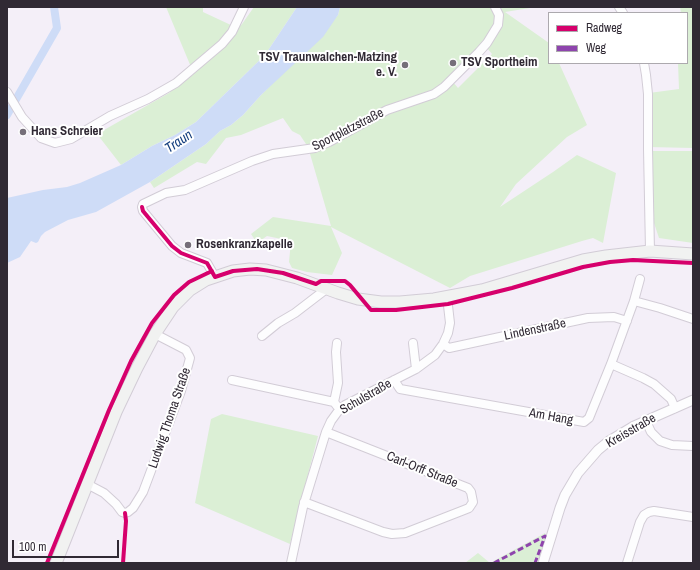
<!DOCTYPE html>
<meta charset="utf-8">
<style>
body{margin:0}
#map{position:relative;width:700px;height:570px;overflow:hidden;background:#f4eff8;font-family:"Archivo Narrow",sans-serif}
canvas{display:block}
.frame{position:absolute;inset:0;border:8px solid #302934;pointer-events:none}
.legend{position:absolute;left:548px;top:12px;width:140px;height:52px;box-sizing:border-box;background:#fff;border:1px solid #aca9ae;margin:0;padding:5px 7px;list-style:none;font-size:12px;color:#302934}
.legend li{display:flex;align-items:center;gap:8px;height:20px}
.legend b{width:20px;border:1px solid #aca9ae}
.scale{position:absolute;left:12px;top:540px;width:107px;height:18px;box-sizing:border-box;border:2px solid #302934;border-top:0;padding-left:5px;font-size:12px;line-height:14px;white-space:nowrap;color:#302934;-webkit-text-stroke:3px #fff;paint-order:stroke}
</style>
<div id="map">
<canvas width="700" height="570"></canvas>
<div class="frame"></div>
<ul class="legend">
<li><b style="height:5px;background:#d6006c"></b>Radweg</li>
<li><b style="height:5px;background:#8e44ad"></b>Weg</li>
</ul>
<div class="scale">100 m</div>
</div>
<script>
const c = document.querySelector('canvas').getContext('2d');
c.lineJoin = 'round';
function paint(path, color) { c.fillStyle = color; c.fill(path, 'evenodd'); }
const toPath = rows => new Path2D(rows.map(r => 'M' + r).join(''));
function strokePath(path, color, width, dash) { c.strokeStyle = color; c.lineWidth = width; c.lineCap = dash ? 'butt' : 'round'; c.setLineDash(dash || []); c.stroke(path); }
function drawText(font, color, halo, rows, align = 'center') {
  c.font = font + ' "Archivo Narrow",sans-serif'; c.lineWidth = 4; c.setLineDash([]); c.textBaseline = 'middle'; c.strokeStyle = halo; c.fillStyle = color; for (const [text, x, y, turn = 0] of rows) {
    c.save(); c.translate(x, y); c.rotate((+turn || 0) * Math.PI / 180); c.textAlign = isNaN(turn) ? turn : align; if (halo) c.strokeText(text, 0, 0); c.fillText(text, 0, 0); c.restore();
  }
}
const green = toPath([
 [166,7,203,7,203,12,233,26,228,35,191,67],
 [254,7,297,7,265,55,196,122,175,135,152,146,121,165,97,134,169,93,242,24],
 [340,7,536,7,505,12,549,43,549,63,559,63,587,125,567,137,516,184,500,207,553,172,577,155,616,173,603,243,593,238,582,241,470,276,450,288,331,227,342,253,332,275,307,272,292,268,289,262,291,241,267,236,257,243,251,234,273,217,331,226,308,147,300,135,292,131,283,118,241,135,226,138,206,164,197,162,154,188,150,182,206,144,220,131,231,125,243,115,261,95,338,15],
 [487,48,492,54,458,88,453,82],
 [680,7,693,7,693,148,648,147,649,93,679,89,678,63,687,63,687,13,681,13],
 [651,151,693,151,693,243,659,238,654,223,650,221],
 [222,414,318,436,290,544,195,503,211,419],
 [545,533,546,536,538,563,465,563,478,553,490,563]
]);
const water = toPath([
 [297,7,340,7,338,15,323,37,261,95,243,115,231,125,220,131,206,144,150,182,96,212,68,220,45,232,41,236,38,242,36,243,31,241,20,257,7,263,7,198,43,190,67,187,80,183,121,165,152,146,175,135,196,122,265,55]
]);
const canal = toPath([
 [7,115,57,28,54,7]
]);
const minor = toPath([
 [619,7,623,13],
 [644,63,646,75,648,94,648,149,650,251],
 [7,92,22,117,41,138,55,143,71,139,110,116,148,99,176,83,222,44,232,32,244,7],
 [215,277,207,263,181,253,172,246,143,211,142,207,143,204,166,193,185,190,252,161,273,154,315,148,329,142,387,110,434,94,444,87,479,52,487,43,498,25,499,15,495,7],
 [634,301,660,308,693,319],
 [262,336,278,323,295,313,325,290,325,288],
 [413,343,416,369],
 [443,344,449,348,588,318,614,317,627,321],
 [611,364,643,378,654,384,671,399,675,408],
 [232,380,334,402],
 [394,380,400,389,584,422,589,418,611,364,634,301,640,279],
 [337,406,334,402,338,383,336,352,337,343],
 [646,421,651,432,660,441,672,445,693,446],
 [87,484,104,493,116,504,122,512,125,513,128,512,133,508,143,492,181,391,190,358,186,350,155,334],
 [304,502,383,532,392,534,405,533,464,510,469,508,473,502,471,492,468,488,326,432],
 [291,563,303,507,326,432,331,421,339,410,345,405,416,369,435,355,443,344,448,333,450,323,447,297],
 [627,563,640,522,644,515,649,512,654,511,693,517]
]);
const tertiary = toPath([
 [543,563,560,508,565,495,578,473,598,450,609,441,634,426,693,400]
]);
const secondary = toPath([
 [56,563,116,412,137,368,155,334,173,307,190,290,206,280,233,271,250,269,266,270,297,278,338,293,358,299,381,302,400,302,434,299,482,290,583,260,606,256,650,251,693,254]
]);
const quiet = toPath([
 [494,563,545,536,535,563]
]);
const cycleway = toPath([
 [142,207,143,211,172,246,181,253,207,263,215,277,233,271,257,269,283,273,316,284,321,281,345,281,350,285,371,310,396,310,448,304,512,288,583,267,610,262,633,260,693,263],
 [47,563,109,410,131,361,142,341,152,323,174,295,189,282,212,271],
 [123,563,126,521,125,513]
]);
const markers = [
 [453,63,4,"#756e79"],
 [405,65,4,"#756e79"],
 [23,132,4,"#756e79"],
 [188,245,4,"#756e79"]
];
const poiNames = [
 ["TSV Traunwalchen-Matzing",397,58,"right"],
 ["e. V.",397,73,"right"],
 ["TSV Sportheim",461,63],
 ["Hans Schreier",31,132],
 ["Rosenkranzkapelle",196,245]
];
const streetNames = [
 ["Sportplatzstraße",348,130,-27],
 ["Lindenstraße",535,330,-12],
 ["Schulstraße",366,397,-30],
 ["Am Hang",551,417,10],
 ["Ludwig Thoma Straße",170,418,-71],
 ["Kreisstraße",631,431,-30],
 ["Carl-Orff Straße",422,470,22]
];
const waterNames = [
 ["Traun",179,142,-33]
];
paint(green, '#dbefd5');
paint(water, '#cedcf7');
strokePath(canal, '#cedcf7', 8);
strokePath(minor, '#d2ccd6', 10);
strokePath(tertiary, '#d2ccd6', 11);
strokePath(secondary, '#d2ccd6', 13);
strokePath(minor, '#fdfdfe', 8);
strokePath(tertiary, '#fdfdfe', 9);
strokePath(secondary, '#f1f2f1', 11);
strokePath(quiet, '#8e44ad', 3, [6, 3]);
strokePath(cycleway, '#d6006c', 4);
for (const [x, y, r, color] of markers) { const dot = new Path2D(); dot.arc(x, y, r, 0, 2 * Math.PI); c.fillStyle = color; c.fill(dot); strokePath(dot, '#fff', 1.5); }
drawText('bold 13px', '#302934', '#fff', poiNames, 'left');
drawText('13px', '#302934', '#fff', streetNames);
drawText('italic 14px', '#16407f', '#fff', waterNames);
</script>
